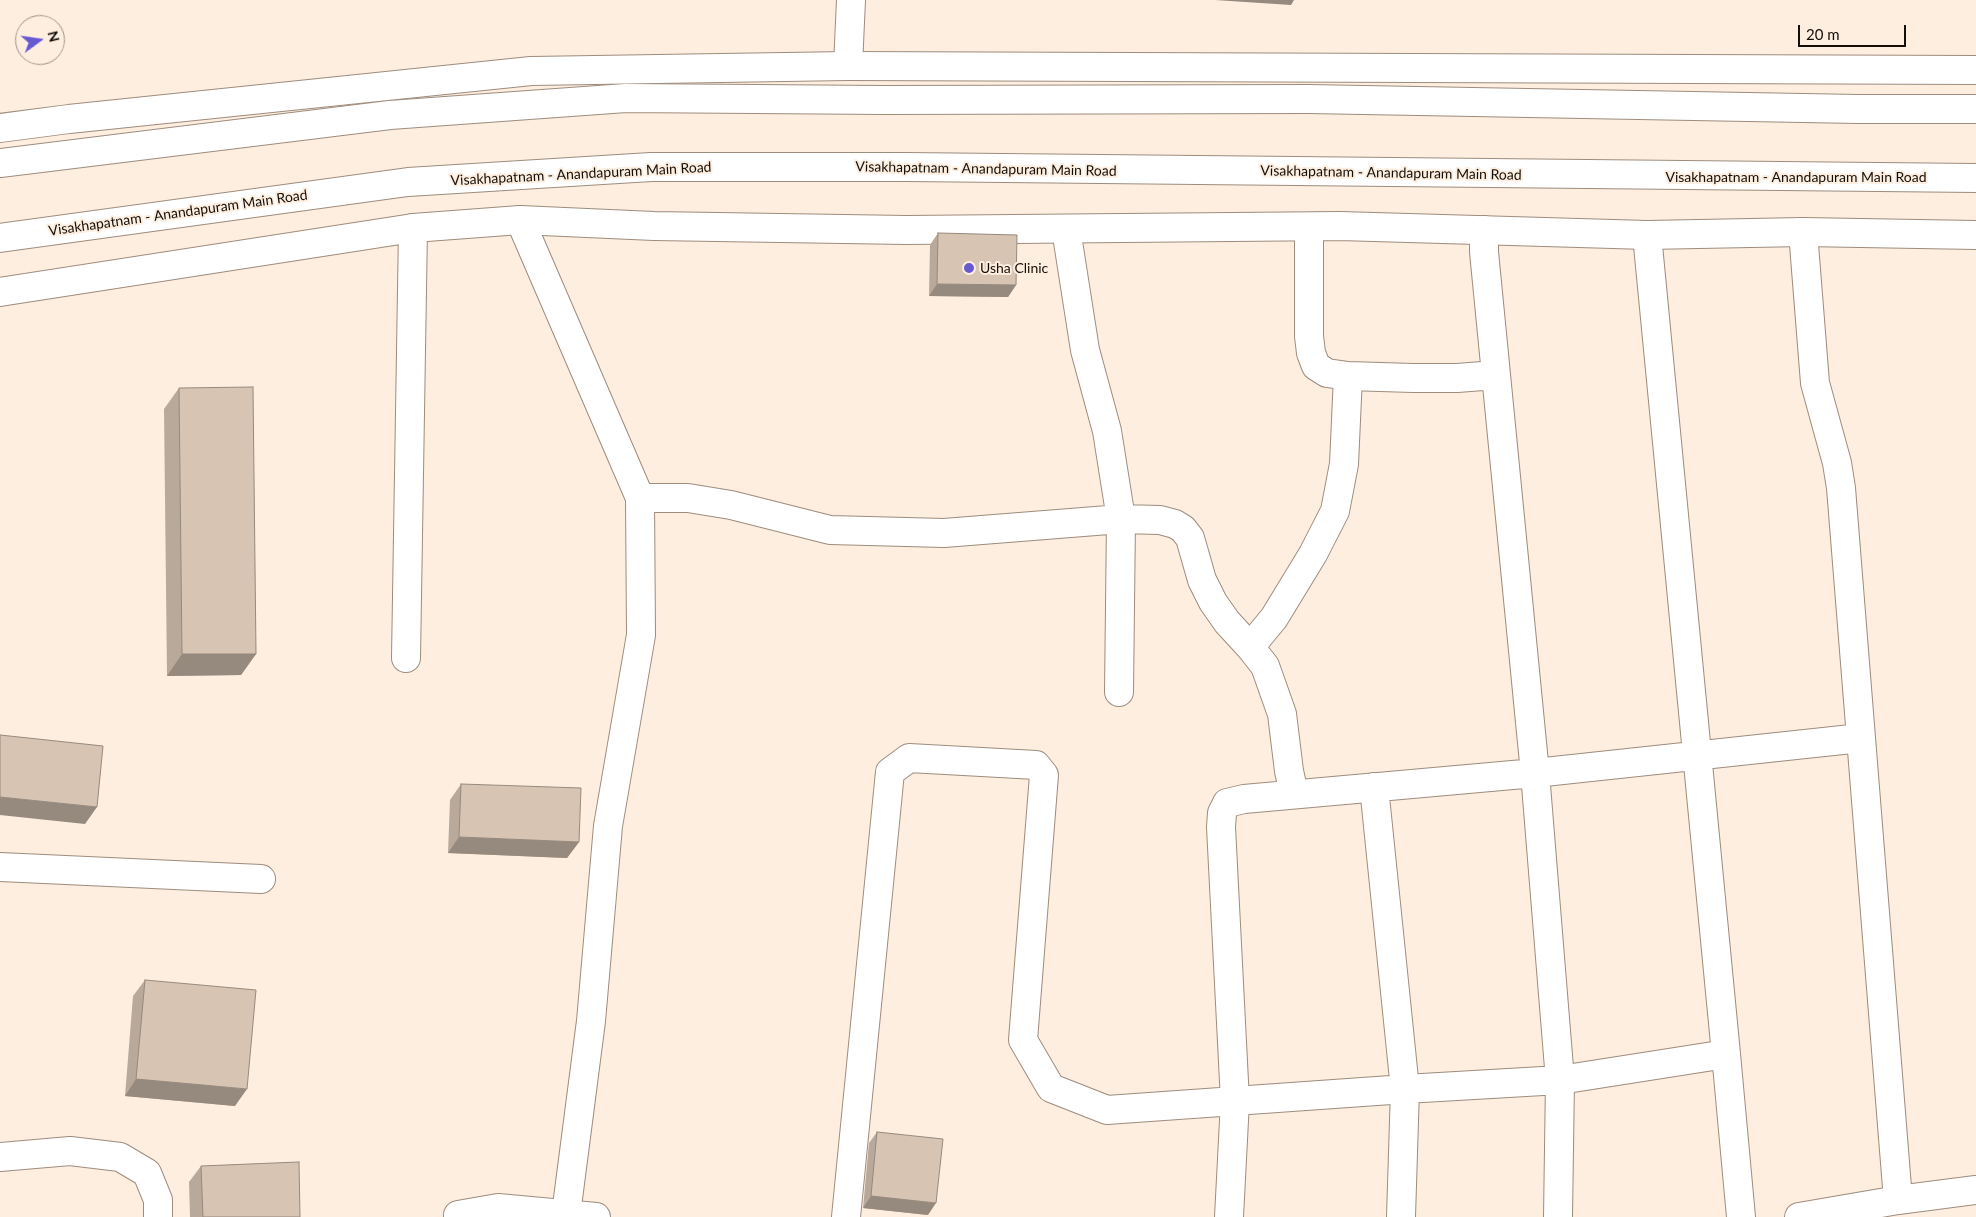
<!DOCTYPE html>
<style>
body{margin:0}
#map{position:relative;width:1976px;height:1217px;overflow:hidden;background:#fdeee0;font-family:Lato,sans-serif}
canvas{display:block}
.north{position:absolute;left:15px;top:15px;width:50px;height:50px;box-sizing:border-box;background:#fdeee0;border:1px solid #a0948a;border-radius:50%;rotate:76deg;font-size:14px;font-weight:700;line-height:20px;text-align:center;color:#140e08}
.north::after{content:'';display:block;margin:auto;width:18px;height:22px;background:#6759d2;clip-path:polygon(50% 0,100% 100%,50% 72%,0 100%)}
.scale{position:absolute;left:1798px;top:25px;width:108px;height:22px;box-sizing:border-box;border:2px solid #140e08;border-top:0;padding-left:6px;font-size:15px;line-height:18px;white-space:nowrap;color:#140e08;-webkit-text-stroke:4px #fdeee0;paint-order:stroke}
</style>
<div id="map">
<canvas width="1976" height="1217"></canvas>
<div class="north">N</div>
<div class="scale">20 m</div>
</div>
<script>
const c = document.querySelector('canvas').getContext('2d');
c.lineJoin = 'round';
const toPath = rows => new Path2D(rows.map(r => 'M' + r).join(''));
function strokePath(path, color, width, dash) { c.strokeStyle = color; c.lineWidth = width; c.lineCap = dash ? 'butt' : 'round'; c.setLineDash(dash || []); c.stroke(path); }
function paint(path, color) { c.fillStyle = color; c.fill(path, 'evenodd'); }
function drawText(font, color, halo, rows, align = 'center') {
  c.font = font + ' Lato,sans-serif'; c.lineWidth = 4; c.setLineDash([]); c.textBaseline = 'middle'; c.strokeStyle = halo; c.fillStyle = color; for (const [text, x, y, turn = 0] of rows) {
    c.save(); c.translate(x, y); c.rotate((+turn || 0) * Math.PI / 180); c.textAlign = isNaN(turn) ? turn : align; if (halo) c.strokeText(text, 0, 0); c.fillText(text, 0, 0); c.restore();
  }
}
const street = toPath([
 [848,66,851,0],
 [520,220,640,498,641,635,608,826,591,1021,566,1214],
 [1309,227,1309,336,1311,353,1316,366,1327,373,1348,376,1413,378,1457,378,1496,375],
 [1066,229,1085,350,1107,431,1121,519,1119,692],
 [1484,230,1484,252,1535,773,1560,1080,1558,1217],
 [1803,232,1815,383,1837,463,1841,488,1898,1200,1976,1190],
 [640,498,688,498,731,505,830,530,944,533,1121,519,1160,520,1175,524,1183,529,1190,538,1202,580,1213,602,1227,622,1250,647,1265,666,1282,714,1289,771,1294,794],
 [1250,647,1274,618,1313,554,1335,511,1344,464,1348,376],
 [406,658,413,228],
 [1374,787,1405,1089,1401,1217],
 [0,867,261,879],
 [1726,1054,1741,1217],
 [0,1157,70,1151,120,1157,147,1173,158,1200,158,1217],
 [458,1217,458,1215,498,1208,596,1217],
 [846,1217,890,772,909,758,1036,765,1044,775,1023,1040,1051,1088,1107,1110,1405,1089,1560,1080,1726,1054,1647,235],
 [1229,1217,1235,1101,1221,827,1222,813,1227,803,1244,799,1535,773,1861,738],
 [1799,1217,1898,1200]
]);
const secondary = toPath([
 [0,128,69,119,531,71,848,66,1976,70],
 [0,292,413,228,520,220,654,226,906,230,1340,226,1647,235,1803,232,1976,235]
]);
const primary = toPath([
 [0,163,390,115,626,98,883,100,1308,99,1858,109,1976,109],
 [0,238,408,182,651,167,906,167,1976,178]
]);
const wall = toPath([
 [938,233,1016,285,1008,297,929,296,930,245],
 [179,388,256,654,241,675,167,676,164,409],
 [461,784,579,842,567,858,448,853,450,800],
 [145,980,235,1106,125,1096,133,996],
 [877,1132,928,1215,863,1208,869,1143],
 [201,1166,300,1217,190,1217,189,1182]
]);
const shadedWall = toPath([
 [1215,0,1294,0,1291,5],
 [937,284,1016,285,1008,297,929,296],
 [182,654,256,654,241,675,167,676],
 [0,797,97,807,85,824,0,815],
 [459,837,579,842,567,858,448,853],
 [136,1079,247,1089,235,1106,125,1096],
 [871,1196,936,1203,928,1215,863,1208]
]);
const building = toPath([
 [938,233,1017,235,1016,285,937,284,938,233],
 [253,387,256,654,182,654,179,388,253,387],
 [0,735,103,746,97,807,0,797,0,735],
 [461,784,581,788,579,842,459,837,461,784],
 [145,980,256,990,247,1089,136,1079,145,980],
 [877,1132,943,1139,936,1203,871,1196,877,1132],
 [299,1162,300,1217,203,1217,201,1166,299,1162]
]);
const markers = [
 [969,268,6,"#6759d2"]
];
const streetNames = [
 ["Visakhapatnam - Anandapuram Main Road",986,169,1],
 ["Visakhapatnam - Anandapuram Main Road",1391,173,1],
 ["Visakhapatnam - Anandapuram Main Road",581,174,-3],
 ["Visakhapatnam - Anandapuram Main Road",1796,177],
 ["Visakhapatnam - Anandapuram Main Road",178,213,-8]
];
const poiNames = [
 ["Usha Clinic",980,268]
];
strokePath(street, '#9e8c7d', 30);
strokePath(secondary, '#9e8c7d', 30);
strokePath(primary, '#9e8c7d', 30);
strokePath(street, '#fff', 28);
strokePath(secondary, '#fff', 28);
strokePath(primary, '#fff', 28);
paint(wall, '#b9a99a');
paint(shadedWall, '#96897d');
paint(building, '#d7c4b3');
strokePath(building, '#96897d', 1);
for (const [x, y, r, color] of markers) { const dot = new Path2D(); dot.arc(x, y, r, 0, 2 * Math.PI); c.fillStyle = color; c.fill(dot); strokePath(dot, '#fdeee0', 2); }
drawText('14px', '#140e08', '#fdeee0', streetNames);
drawText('14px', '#140e08', '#fdeee0', poiNames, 'left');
</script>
